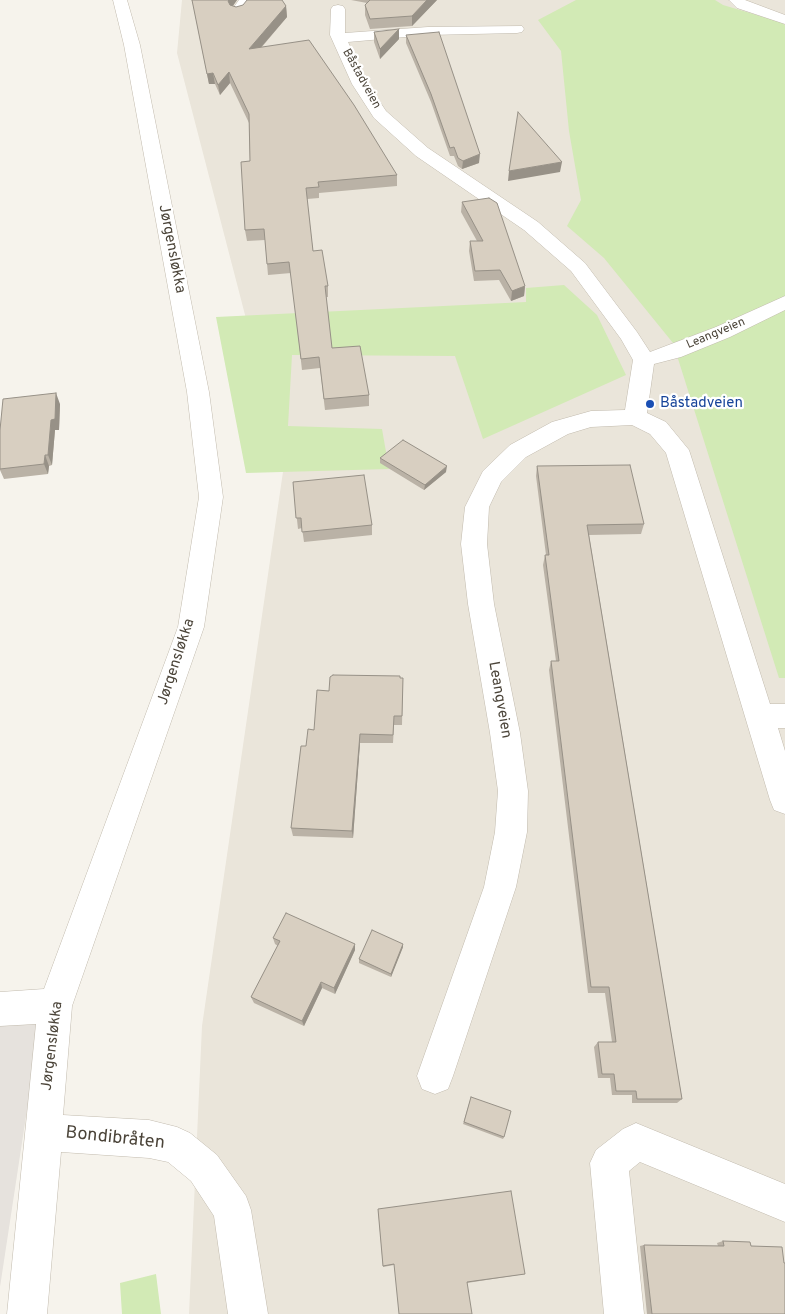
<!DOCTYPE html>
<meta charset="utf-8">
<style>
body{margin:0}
canvas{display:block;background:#f6f3ec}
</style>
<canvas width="785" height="1314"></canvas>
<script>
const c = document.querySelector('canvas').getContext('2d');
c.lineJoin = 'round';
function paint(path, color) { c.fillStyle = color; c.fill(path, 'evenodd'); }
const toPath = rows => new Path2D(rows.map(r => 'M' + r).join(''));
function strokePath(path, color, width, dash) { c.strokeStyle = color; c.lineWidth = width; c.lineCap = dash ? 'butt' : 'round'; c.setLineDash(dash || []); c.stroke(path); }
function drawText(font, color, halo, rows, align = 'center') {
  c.font = font + ' Overpass,sans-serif'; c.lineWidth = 4.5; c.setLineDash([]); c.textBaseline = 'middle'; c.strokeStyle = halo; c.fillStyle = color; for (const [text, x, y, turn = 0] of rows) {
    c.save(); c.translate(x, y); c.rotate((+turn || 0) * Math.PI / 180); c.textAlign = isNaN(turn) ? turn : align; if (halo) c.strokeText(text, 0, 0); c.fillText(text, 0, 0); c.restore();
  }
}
const residential = toPath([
 [182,0,785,0,785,1314,189,1314,202,1026,284,465,177,53]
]);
const industrial = toPath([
 [44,998,0,1287,0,1004]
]);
const green = toPath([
 [576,0,715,0,723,5,784,23,785,26,785,678,779,678,673,343,604,258,567,226,581,200,569,131,561,51,538,20],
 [564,285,597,315,626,375,483,439,455,356,292,355,288,426,382,429,389,469,246,473,216,317,526,302,526,288],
 [156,1274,161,1314,122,1314,120,1283]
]);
const minor = toPath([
 [113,0,127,0,140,45,209,392,223,497,204,627,72,1006,63,1115,149,1120,177,1127,190,1133,217,1155,246,1196,251,1210,268,1314,228,1314,214,1216,191,1181,168,1162,149,1158,61,1152,47,1314,7,1314,36,1024,0,1026,0,992,44,989,178,627,199,497,187,392,124,45,113,0],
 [239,0,253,0,243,14,238,15,233,14,231,11,239,0],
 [729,0,745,0,785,15,785,24,737,8,729,0],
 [338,5,343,6,345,9,345,33,428,27,522,26,524,29,522,32,517,33,428,35,348,42,368,84,386,111,428,148,538,222,585,263,637,332,650,352,716,327,785,296,785,310,730,337,681,357,654,364,647,413,666,422,689,450,770,704,785,704,785,728,778,728,785,751,785,814,774,810,770,800,666,453,650,434,632,425,591,427,568,434,526,457,501,482,489,507,487,544,494,604,520,733,528,791,527,832,516,887,453,1076,448,1089,435,1094,422,1089,417,1076,484,887,495,832,498,791,490,733,468,604,461,544,465,507,483,471,510,445,552,422,591,411,625,410,633,360,621,339,571,271,524,230,416,156,374,118,352,84,330,35,331,9,333,6,338,5],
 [636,1123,785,1184,785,1222,640,1162,629,1171,644,1314,604,1314,590,1163,596,1150,623,1129,636,1123]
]);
const wall = toPath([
 [192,0,237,0,233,6,236,7,286,6,287,17,261,48,397,175,397,186,319,193,319,198,307,199,313,251,328,286,328,297,326,297,332,348,369,395,369,406,325,410,320,368,302,370,291,273,268,275,265,240,247,241,245,230,250,161,249,123,230,83,220,95,215,84,209,84],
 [351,0,437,0,412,26,370,29,365,15,365,5,367,3],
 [374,32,399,39,380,59,374,42],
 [406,35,479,163,462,169,458,166,454,156,450,156,431,102,406,43],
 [462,202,525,286,524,296,511,301,499,280,474,281,469,251,470,241,477,241,461,212],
 [60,404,59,430,55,430,52,465,49,466,48,474,4,479,0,470,0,430],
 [380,458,446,472,424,490,380,463],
 [537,466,644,524,641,534,589,535,682,1099,677,1103,632,1103,632,1095,612,1095,610,1078,598,1078,594,1047,598,1042,612,1042,605,993,588,993,549,670,551,661,556,661,543,565,545,555,546,555,536,476],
 [293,482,372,525,372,535,304,542,302,528,298,529],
 [400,678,403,678,402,725,394,725,393,743,360,743,353,838,293,836,291,828,306,746,314,730,329,691],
 [273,938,355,950,335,994,322,988,304,1026,254,1003,251,997,278,946,275,944],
 [403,947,391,977,359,963,359,959],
 [471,1097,504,1137,503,1139,463,1124],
 [378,1209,525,1274,467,1283,394,1265,383,1267],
 [723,1241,751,1246,784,1263,785,1314,647,1314,640,1246,644,1245,718,1246,717,1243]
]);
const shadedWall = toPath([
 [229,0,237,0,229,11,228,1],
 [427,0,437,0,412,26,412,16],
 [286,6,287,17,250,60,249,49],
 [399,29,399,39,380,59,380,49],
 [229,72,230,83,220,95,218,85],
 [213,73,215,84,209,84,207,74],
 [480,154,479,163,462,169,463,161],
 [562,162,560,172,508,181,509,171],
 [525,286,524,296,511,301,512,291],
 [56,393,60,404,59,430,55,430,52,465,48,455,51,420],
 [45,455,49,466,48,474,44,464],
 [447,466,446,472,424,490,425,485],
 [360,734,360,743,353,838,352,831],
 [355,944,355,950,335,994,334,988],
 [403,944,403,947,391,977,391,974],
 [321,982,322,988,304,1026,302,1021]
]);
const building = toPath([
 [192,0,229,0,228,1,230,5,236,7,243,5,247,0,282,0,286,6,249,49,309,40,354,105,397,175,318,182,319,187,306,188,313,251,322,250,328,286,325,286,332,348,360,346,369,395,324,399,319,357,301,359,289,262,267,264,264,229,245,230,241,162,250,161,249,114,229,72,218,85,213,73,207,74,192,0],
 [370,0,427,0,412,16,370,19,365,5,370,0],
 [399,29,380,49,374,32,399,29],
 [439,32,480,154,463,161,458,158,454,147,450,148,431,94,406,35,439,32],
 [518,112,562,162,509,171,518,112],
 [489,198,497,203,525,286,512,291,500,270,475,271,470,241,483,241,462,202,489,198],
 [56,393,55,419,51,420,48,455,45,455,44,464,0,469,0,430,3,399,56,393],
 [403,440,447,466,425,485,380,458,403,440],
 [630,465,644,524,587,525,682,1099,637,1099,636,1091,616,1091,614,1074,602,1074,598,1042,616,1042,609,987,591,987,551,661,559,661,545,555,549,555,537,466,630,465],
 [364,475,372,525,302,532,301,518,296,518,293,482,364,475],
 [333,675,400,676,400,678,403,678,402,716,394,716,393,735,360,734,352,831,291,828,301,746,306,746,308,729,314,730,317,690,329,691,330,677,333,675],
 [286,913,355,944,334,988,321,982,302,1021,251,997,280,941,273,938,286,913],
 [372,930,403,944,391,974,359,959,372,930],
 [471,1097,511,1111,504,1137,464,1122,471,1097],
 [511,1191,525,1274,467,1282,472,1314,399,1314,394,1264,383,1266,378,1209,511,1191],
 [723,1241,750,1242,751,1246,782,1247,784,1263,785,1263,785,1314,652,1314,644,1245,724,1246,723,1241]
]);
const markers = [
 [650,404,5,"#1a4fb4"]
];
const farStreetnames = [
 ["Båstadveien",361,79,61],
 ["Leangveien",716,334,-23]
];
const streetNames = [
 ["Jørgensløkka",171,249,79],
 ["Jørgensløkka",177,662,-72],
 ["Leangveien",499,700,80],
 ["Jørgensløkka",53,1046,-83]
];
const transitNames = [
 ["Båstadveien",660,404]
];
const nearStreetnames = [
 ["Bondibråten",115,1139,6]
];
paint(residential, '#eae5da');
paint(industrial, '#e6e2dd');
paint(green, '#d2eab5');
strokePath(minor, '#c2bbae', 1);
paint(minor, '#fff');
paint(wall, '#bab2a6');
paint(shadedWall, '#979187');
paint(building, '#d8cfc1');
strokePath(building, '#979187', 1);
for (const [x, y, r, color] of markers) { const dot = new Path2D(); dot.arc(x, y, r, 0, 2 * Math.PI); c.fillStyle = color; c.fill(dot); strokePath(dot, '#fff', 2); }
drawText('12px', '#4b4439', '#fff', farStreetnames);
drawText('15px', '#4b4439', '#fff', streetNames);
drawText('15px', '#164399', '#fff', transitNames, 'left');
drawText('18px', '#4b4439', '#fff', nearStreetnames);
</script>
